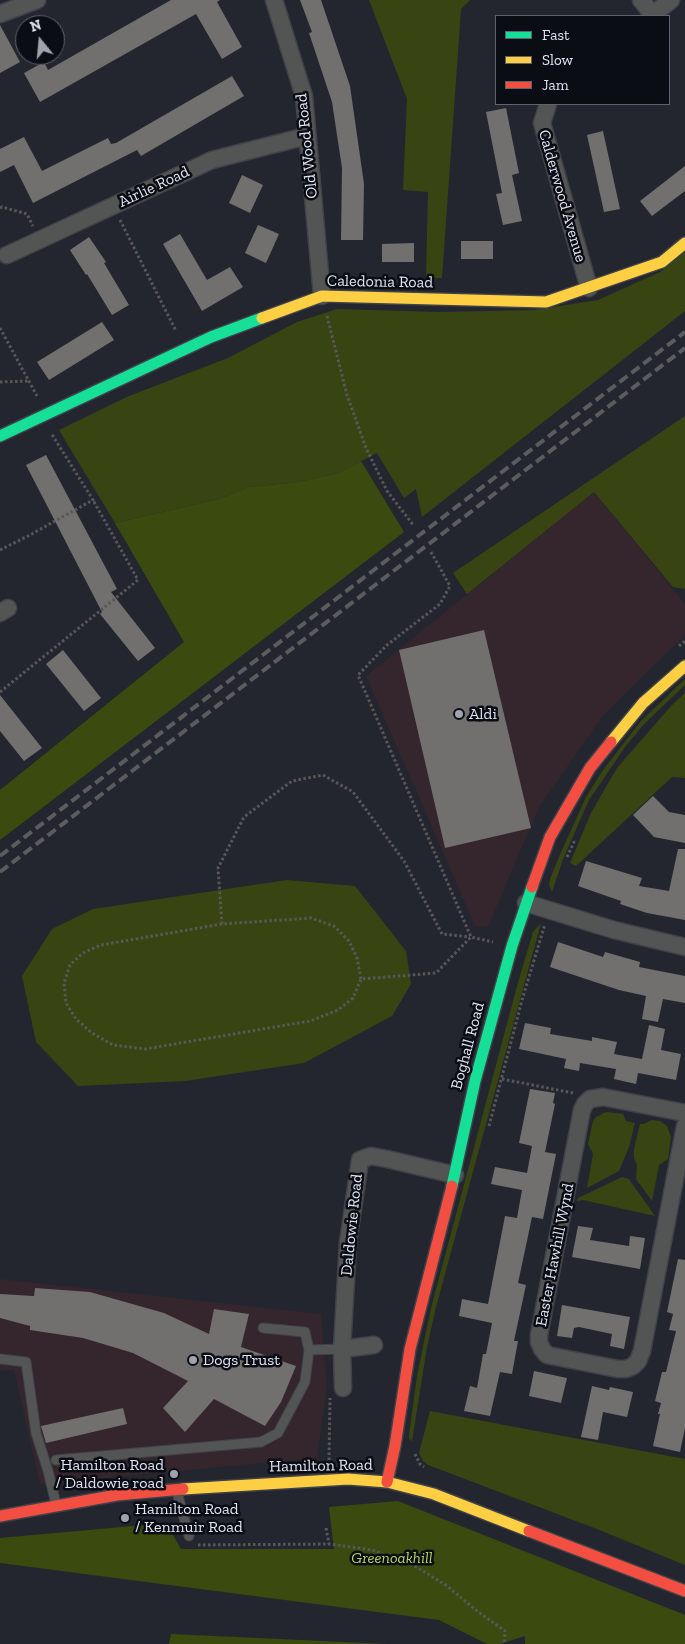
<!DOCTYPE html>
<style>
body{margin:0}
#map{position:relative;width:685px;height:1644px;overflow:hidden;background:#24262f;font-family:"Zilla Slab",serif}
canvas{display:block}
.legend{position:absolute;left:495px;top:15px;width:175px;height:90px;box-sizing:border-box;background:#0b0d14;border:1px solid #61636c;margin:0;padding:6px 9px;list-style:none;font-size:15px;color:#e2e5f1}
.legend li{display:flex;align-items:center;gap:10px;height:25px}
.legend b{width:25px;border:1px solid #61636c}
.north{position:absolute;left:15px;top:15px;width:50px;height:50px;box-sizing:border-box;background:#0b0d14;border:1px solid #61636c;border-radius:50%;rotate:343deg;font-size:14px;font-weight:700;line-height:20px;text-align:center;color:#e2e5f1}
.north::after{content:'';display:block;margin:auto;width:18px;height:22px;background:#a0a2ad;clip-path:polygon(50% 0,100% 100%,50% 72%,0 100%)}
</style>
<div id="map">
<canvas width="685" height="1644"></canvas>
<ul class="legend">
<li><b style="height:6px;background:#16e098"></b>Fast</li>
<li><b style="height:6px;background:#ffcf43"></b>Slow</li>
<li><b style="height:6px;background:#f24e42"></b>Jam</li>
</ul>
<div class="north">N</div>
</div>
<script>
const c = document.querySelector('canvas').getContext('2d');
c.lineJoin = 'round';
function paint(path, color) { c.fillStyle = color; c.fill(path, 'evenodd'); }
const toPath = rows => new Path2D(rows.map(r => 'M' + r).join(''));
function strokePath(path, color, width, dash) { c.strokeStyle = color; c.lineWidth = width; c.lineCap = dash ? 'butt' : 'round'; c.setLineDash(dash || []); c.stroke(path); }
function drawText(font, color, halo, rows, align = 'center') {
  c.font = font + ' "Zilla Slab",serif'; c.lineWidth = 5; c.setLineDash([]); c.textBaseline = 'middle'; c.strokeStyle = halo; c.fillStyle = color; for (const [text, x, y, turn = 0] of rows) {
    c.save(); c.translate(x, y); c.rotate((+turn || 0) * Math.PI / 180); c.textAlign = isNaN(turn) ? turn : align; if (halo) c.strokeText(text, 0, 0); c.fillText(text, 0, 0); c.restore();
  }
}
const commercial = toPath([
 [594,492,685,604,685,635,602,717,539,807,488,927,475,926,366,676],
 [0,1279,321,1314,327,1387,317,1458,40,1484,14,1370,0,1371]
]);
const green = toPath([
 [369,0,470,0,461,9,442,278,426,278,428,192,403,190,407,99],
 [685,252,685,311,422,517,416,489,404,498,377,453,338,473,298,482,249,487,219,499,115,523,59,430,129,396,228,358,297,322,337,309,438,312,534,310,598,300,660,272],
 [685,416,685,589,673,587,594,492,467,594,453,573],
 [685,679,685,685,644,724,625,747,589,800,563,859,552,892,549,885,550,879,559,857,586,797,603,770,641,721],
 [685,693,685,778,672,777,576,866,570,863,591,813,617,768,671,706],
 [287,880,355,886,406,951,411,984,392,1016,304,1063,185,1081,78,1086,36,1042,22,976,52,929,93,909],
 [541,923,436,1307,427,1347,412,1441,409,1439,409,1435,417,1376,431,1308,519,979,533,932],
 [606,1112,623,1114,626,1121,635,1123,629,1147,619,1171,587,1188,593,1154,588,1144,593,1121,596,1117],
 [652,1120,660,1121,667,1126,671,1137,668,1159,659,1165,652,1201,636,1179,637,1165,634,1158,634,1149,640,1124,644,1124],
 [622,1177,629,1179,655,1216,583,1200,577,1201,578,1198],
 [430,1411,685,1459,685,1565,597,1529,428,1465,423,1461,419,1453]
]);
const forest = toPath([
 [361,461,404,532,0,840,0,790,184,642,115,523,219,499,249,487,298,482,338,473],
 [398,1501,685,1615,685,1644,525,1644,525,1636,500,1644,487,1644,439,1620,0,1563,0,1538,166,1523,181,1549,334,1549,329,1507],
 [171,1634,388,1644,169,1644]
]);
const building = toPath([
 [171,0,220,0,217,2,242,47,222,59,196,14,40,102,24,73,44,62,48,70],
 [300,0,321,0,350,86,364,184,363,240,341,240,342,168,332,102,309,33,312,32],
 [0,25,20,62,0,73],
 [232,76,244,96,141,156,137,150,33,203,14,165,0,172,0,149,24,137,42,171,108,138,111,144,116,143],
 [506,108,519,173,512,175,522,221,503,225,496,194,502,193,486,112],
 [603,131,620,209,604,212,587,135],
 [685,166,685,191,652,216,640,201],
 [242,175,263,185,250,213,229,203],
 [258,225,279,234,266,263,245,253],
 [180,234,207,280,230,267,243,287,202,311,163,244],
 [89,237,106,262,104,263,129,305,112,315,87,274,86,275,70,250],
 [461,241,493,241,493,259,461,259],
 [414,243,414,262,382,262,382,244],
 [102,322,114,340,49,380,37,362],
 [46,455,117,589,111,592,155,648,138,661,100,614,102,612,26,465],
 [484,630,531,828,445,848,399,650],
 [63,650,101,698,84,711,46,664],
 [0,695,42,748,24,761,0,731],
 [653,796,669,812,685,815,685,843,654,837,633,815],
 [678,849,685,849,685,920,647,913,620,904,621,901,578,886,586,861,642,878,639,886,669,891],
 [558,942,603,957,605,952,640,962,639,967,685,976,685,1003,663,999,658,1022,642,1019,646,996,619,990,550,967],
 [525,1023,551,1028,550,1034,592,1041,592,1037,617,1042,614,1054,642,1059,649,1025,665,1029,661,1050,681,1054,676,1080,638,1073,636,1084,614,1079,616,1069,580,1063,579,1071,564,1068,566,1059,519,1049],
 [530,1089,555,1093,553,1103,555,1104,545,1152,556,1154,543,1219,532,1217,524,1255,518,1283,526,1285,514,1341,518,1341,512,1374,500,1372,490,1416,464,1411,470,1386,477,1388,483,1354,486,1354,492,1323,459,1316,462,1299,488,1304,505,1216,517,1218,522,1190,491,1184,495,1167,527,1173,532,1146,519,1143],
 [578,1226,593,1228,590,1240,629,1246,630,1236,645,1238,640,1269,572,1257],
 [678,1259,685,1260,685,1428,680,1452,653,1446,660,1414,658,1414,661,1403,655,1401,662,1372,666,1372,676,1331,669,1330,673,1314,667,1312],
 [35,1288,90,1292,164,1313,209,1334,214,1309,249,1314,241,1347,296,1366,281,1402,265,1426,214,1399,185,1432,163,1408,188,1381,133,1353,83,1338,30,1330,30,1326,0,1318,0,1294,34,1296],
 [562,1305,630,1317,624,1349,610,1346,612,1334,579,1327,574,1328,572,1338,557,1336],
 [534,1371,567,1378,561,1403,529,1396],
 [592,1386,609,1390,610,1387,633,1392,627,1417,603,1412,598,1440,581,1437],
 [123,1408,127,1424,46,1443,41,1426]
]);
const path = toPath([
 [0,208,2,207,27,214,33,226],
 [120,220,176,331],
 [327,316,347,395,366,448,387,491,414,526],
 [0,328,37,396],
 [0,382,29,381],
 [0,550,28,536,93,500,51,433],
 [431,552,450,586,440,604,387,645,358,675,471,937,493,942],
 [679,646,685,641],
 [0,692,138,580,93,500],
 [567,857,575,840],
 [222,924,218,868,244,817,292,781,323,775,353,792,404,861,442,934,470,937],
 [361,979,357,958,349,941,334,926,311,918,222,924,101,945,83,953,70,965,64,983,66,1003,76,1019,92,1033,113,1045,145,1049,310,1021,338,1010,353,998,361,979,436,973,471,937],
 [502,1079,573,1093],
 [489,1126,522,1000,545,924],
 [415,1454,420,1464,424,1467],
 [329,1460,330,1398],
 [326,1528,329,1544],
 [198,1545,330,1544,372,1550,415,1566,447,1586,477,1611,505,1631,504,1644]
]);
const lane = toPath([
 [263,1328,305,1332,309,1350],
 [0,1359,26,1362,36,1433,48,1471,56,1504],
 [56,1460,261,1442,278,1433,305,1382,309,1350,342,1349],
 [177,1492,189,1536]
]);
const street = toPath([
 [274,0,304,96,322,296],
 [641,0,653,15],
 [0,14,37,0],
 [651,16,671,0],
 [548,104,542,123,589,288],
 [7,255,212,160,307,136],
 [0,613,8,608],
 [526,903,614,930,685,947],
 [685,1113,603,1097,590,1099,585,1104,582,1110,539,1335,539,1342,542,1349,547,1355,618,1369,626,1369,633,1366,638,1361,642,1351,685,1126],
 [342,1349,374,1345],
 [343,1388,342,1349,348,1243,360,1160,371,1156,387,1159,455,1175]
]);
const fast = toPath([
 [0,436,211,337,262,318],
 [452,1186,475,1081,512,946,532,887]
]);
const slow = toPath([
 [262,318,322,296,546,302,662,262,685,243],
 [611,742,643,703,685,666],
 [183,1489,348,1479,387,1482,434,1494,529,1531]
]);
const jam = toPath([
 [532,887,550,837,590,768,611,742],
 [387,1482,395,1446,410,1349,452,1186],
 [0,1516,117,1495,183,1489],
 [529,1531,685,1591]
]);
const rail = toPath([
 [0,856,685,332],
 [0,872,685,348]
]);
const markers = [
 [459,714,5,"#a0a2ad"],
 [193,1360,5,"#a0a2ad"],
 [174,1474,5,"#a0a2ad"],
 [125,1518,5,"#a0a2ad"]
];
const streetNames = [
 ["Old Wood Road",307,146,-96],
 ["Airlie Road",154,187,-25],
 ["Calderwood Avenue",562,196,74],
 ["Caledonia Road",380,282,1],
 ["Boghall Road",468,1046,-75],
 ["Daldowie Road",352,1225,-84],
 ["Easter Hawhill Wynd",555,1255,-79],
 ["Hamilton Road",321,1466,-1]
];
const poiNames = [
 ["Aldi",469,714],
 ["Dogs Trust",203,1360],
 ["Hamilton Road",164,1465,"right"],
 ["/ Daldowie road",164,1483,"right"],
 ["Hamilton Road",135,1509],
 ["/ Kenmuir Road",135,1527]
];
const parkNames = [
 ["Greenoakhill",392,1558]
];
paint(commercial, '#35252c');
paint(green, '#384512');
paint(forest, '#3b4a0f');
paint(building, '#726f6f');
strokePath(lane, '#3f4249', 11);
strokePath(street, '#3f4249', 19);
strokePath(fast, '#3f4249', 14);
strokePath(slow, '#3f4249', 14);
strokePath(jam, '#3f4249', 14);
strokePath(path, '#56585a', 3, [2.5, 2.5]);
strokePath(lane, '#535555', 9);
strokePath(street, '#535555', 16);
strokePath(fast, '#16e098', 11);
strokePath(slow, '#ffcf43', 11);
strokePath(jam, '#f24e42', 11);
strokePath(rail, '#5a5c5f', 4, [10, 5]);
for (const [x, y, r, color] of markers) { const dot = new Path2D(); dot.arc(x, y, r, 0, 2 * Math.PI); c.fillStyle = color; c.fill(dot); strokePath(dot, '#0b0d14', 2); }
drawText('16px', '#e2e5f1', '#0b0d14', streetNames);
drawText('16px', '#e2e5f1', '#0b0d14', poiNames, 'left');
drawText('italic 16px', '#b6d665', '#0b0d14', parkNames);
</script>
